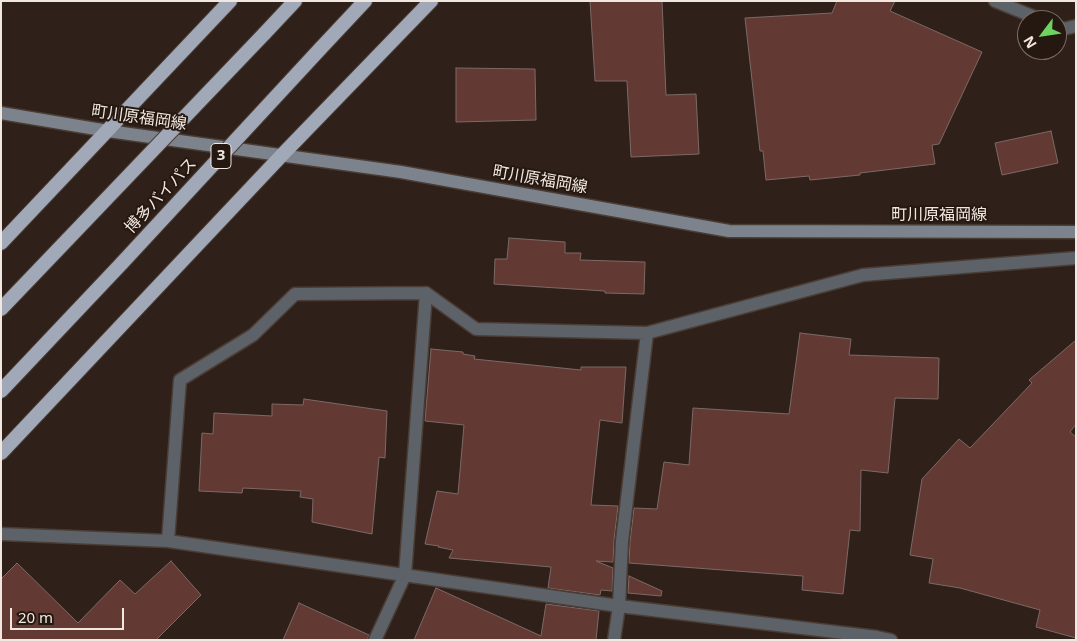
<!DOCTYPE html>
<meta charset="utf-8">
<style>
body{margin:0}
#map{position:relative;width:1077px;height:641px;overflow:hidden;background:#2f2119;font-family:"Noto Sans",sans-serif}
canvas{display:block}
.frame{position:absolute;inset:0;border:2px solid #f1e7e1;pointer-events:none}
.north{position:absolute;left:1017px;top:10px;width:50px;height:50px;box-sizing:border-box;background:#251810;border:1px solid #776b64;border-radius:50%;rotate:239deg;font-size:14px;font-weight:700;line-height:20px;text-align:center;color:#f1e7e1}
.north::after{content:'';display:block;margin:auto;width:18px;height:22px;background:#6fd360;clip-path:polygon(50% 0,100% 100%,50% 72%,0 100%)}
.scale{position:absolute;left:10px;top:608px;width:114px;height:22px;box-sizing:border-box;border:2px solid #f1e7e1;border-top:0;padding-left:6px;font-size:15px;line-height:18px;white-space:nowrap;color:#f1e7e1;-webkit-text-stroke:4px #251810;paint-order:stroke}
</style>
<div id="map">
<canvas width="1077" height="641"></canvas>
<div class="frame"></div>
<div class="north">N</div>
<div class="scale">20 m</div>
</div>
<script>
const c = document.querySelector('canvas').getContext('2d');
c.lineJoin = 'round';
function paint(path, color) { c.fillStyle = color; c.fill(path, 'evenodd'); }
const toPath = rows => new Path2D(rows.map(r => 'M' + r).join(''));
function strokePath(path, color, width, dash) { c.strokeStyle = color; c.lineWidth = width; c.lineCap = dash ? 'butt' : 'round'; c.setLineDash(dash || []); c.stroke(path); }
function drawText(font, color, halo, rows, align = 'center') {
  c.font = font + ' "Noto Sans","Noto Sans JP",sans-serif'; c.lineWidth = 4; c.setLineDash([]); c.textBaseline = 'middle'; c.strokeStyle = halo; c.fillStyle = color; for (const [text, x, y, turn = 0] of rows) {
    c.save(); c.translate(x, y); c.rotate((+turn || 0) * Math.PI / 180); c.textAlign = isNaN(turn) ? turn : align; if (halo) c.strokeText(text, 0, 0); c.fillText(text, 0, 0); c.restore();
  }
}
const building = toPath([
 [590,1,662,1,666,95,696,94,699,154,631,157,627,81,595,81,590,1],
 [837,1,895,1,890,11,982,52,939,144,932,145,935,164,860,173,860,175,810,180,809,176,766,180,763,151,760,151,745,18,832,13,837,1],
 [456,68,535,69,536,120,456,122,456,68],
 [1051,131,1058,163,1002,175,995,143,1051,131],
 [509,238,565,242,565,253,581,253,580,260,645,262,644,294,605,293,605,291,494,284,495,259,507,259,509,238],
 [800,333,851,339,849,355,939,358,938,399,895,398,888,473,861,470,860,531,850,530,843,594,802,590,803,576,629,563,630,542,634,508,657,509,664,462,689,465,693,408,789,414,800,333],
 [1076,340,1076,424,1070,432,1076,437,1076,638,1036,627,1040,610,960,588,929,583,933,559,910,555,922,479,959,439,970,448,1032,383,1029,380,1076,340],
 [431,349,463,352,463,354,475,356,474,359,581,370,581,367,626,367,622,423,600,420,591,505,618,506,614,540,613,562,596,561,613,568,612,591,601,590,600,595,548,588,551,567,449,558,453,550,438,547,439,546,425,544,437,491,458,494,464,425,425,421,431,349],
 [304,399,387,411,385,458,379,457,372,534,312,522,313,499,300,497,301,491,243,488,242,493,199,491,202,433,213,434,214,413,272,416,272,404,303,405,304,399],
 [171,561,201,595,156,640,1,640,1,579,17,563,78,623,120,580,135,594,171,561],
 [629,576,662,591,661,596,628,593,629,576],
 [436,588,541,636,546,604,599,611,596,640,414,640,436,588],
 [299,603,369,635,367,640,283,640,299,603]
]);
const minor = toPath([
 [995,1,1042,20],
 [1057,26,1063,29,1076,26],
 [1,534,168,541,619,606,877,637,891,640],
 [168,541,180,380,253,335,295,294,426,293,476,329,647,333,863,275,1076,258],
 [375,640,405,575,426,293],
 [614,640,619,606,622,541,647,333]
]);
const secondary = toPath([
 [1,113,108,131,401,172,729,231,1076,232]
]);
const trunk = toPath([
 [264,34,295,1],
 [320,49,365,1],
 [1,243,230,1],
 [1,309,68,239],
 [1,391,122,263],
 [1,453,282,155,431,1]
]);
const trunkBridge = toPath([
 [68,239,264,34],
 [122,263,320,49]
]);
const shields = [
 [221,156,20]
];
const shieldNames = [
 ["3",221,156]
];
const streetNames = [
 ["町川原福岡線",139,118,8],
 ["町川原福岡線",540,180,10],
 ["博多バイパス",161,196,-47],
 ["町川原福岡線",939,215]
];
paint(building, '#633934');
strokePath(building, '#7d6966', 1);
strokePath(minor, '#4a3d35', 15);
strokePath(secondary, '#4a3d35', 15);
strokePath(trunk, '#4a3d35', 16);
strokePath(minor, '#5d6168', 12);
strokePath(secondary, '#7d838d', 12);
strokePath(trunk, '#a1a9b8', 14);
strokePath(trunkBridge, '#4a3d35', 16, []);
strokePath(trunkBridge, '#a1a9b8', 14);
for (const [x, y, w] of shields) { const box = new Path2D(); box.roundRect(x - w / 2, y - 12.5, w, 25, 4); c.fillStyle = '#251810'; c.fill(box); strokePath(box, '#f1e7e1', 1); }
drawText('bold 15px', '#f1e7e1', null, shieldNames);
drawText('16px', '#f1e7e1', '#251810', streetNames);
</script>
